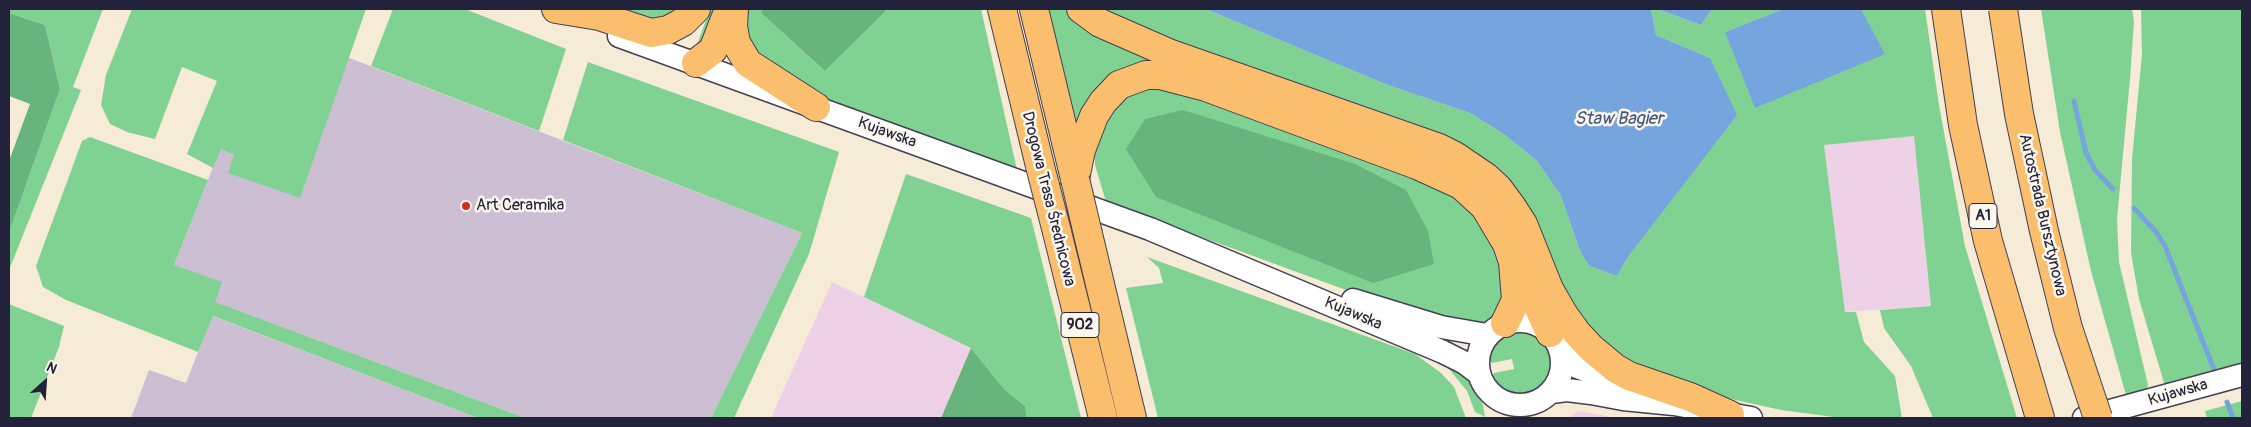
<!DOCTYPE html>
<meta charset="utf-8">
<style>
body{margin:0}
#map{position:relative;width:2251px;height:427px;overflow:hidden;background:#f6ebd6;font-family:Pangolin,sans-serif}
canvas{display:block}
.frame{position:absolute;inset:0;border:10px solid #22223b;pointer-events:none}
.north{position:absolute;left:20px;top:357px;width:50px;height:50px;-webkit-text-stroke:4px #fbf7ec;paint-order:stroke;rotate:26deg;font-size:14px;font-weight:700;line-height:20px;text-align:center;color:#22223b}
.north::after{content:'';display:block;margin:auto;width:18px;height:22px;background:#22223b;clip-path:polygon(50% 0,100% 100%,50% 72%,0 100%)}
</style>
<div id="map">
<canvas width="2251" height="427"></canvas>
<div class="frame"></div>
<div class="north">N</div>
</div>
<script>
const c = document.querySelector('canvas').getContext('2d');
c.lineJoin = 'round';
function paint(path, color) { c.fillStyle = color; c.fill(path, 'evenodd'); }
const toPath = rows => new Path2D(rows.map(r => 'M' + r).join(''));
function strokePath(path, color, width, dash) { c.strokeStyle = color; c.lineWidth = width; c.lineCap = dash ? 'butt' : 'round'; c.setLineDash(dash || []); c.stroke(path); }
function drawText(font, color, halo, rows, align = 'center') {
  c.font = font + ' Pangolin,sans-serif'; c.lineWidth = 5; c.setLineDash([]); c.textBaseline = 'middle'; c.strokeStyle = halo; c.fillStyle = color; for (const [text, x, y, turn = 0] of rows) {
    c.save(); c.translate(x, y); c.rotate((+turn || 0) * Math.PI / 180); c.textAlign = isNaN(turn) ? turn : align; if (halo) c.strokeText(text, 0, 0); c.fillText(text, 0, 0); c.restore();
  }
}
const built = toPath([
 [1914,136,1931,306,1845,312,1824,144],
 [832,282,971,348,941,418,771,418],
 [1578,411,1616,418,1568,418]
]);
const industrial = toPath([
 [269,27,802,233,711,418,525,418,214,302,174,265],
 [212,316,478,418,131,418,149,370,186,383]
]);
const green = toPath([
 [9,9,103,9,73,87,81,90,9,270,9,233,60,89,45,25,9,13],
 [132,9,366,9,300,198,228,173,234,155,221,149,213,168,187,154,217,81,182,67,155,139,127,132,110,124,101,105,106,75],
 [393,9,465,9,566,49,539,131,371,66],
 [597,9,690,9,666,25],
 [710,9,721,9,699,55,698,42],
 [740,9,762,9,761,13,825,71,885,12,885,9,981,9,1017,170,845,108,783,78,746,47],
 [1046,9,1065,9,1097,33,1145,52,1411,149,1454,167,1481,185,1502,209,1516,235,1524,261,1528,313,1521,311,1519,261,1512,238,1499,214,1479,191,1456,174,1425,159,1177,69,1151,65,1133,69,1112,78,1094,94,1086,108,1080,125,1074,125],
 [1094,9,1206,9,1385,84,1470,113,1505,135,1537,161,1561,196,1580,251,1589,266,1617,276,1630,254,1710,58,1656,35,1651,9,1657,9,1701,25,1712,9,1783,9,1725,32,1884,54,1861,9,1925,9,1939,105,1965,246,2017,418,1933,418,1911,366,1884,328,1880,310,1931,306,1914,136,1824,145,1845,312,1856,312,1864,342,1895,376,1902,418,1841,418,1781,410,1704,393,1613,359,1568,309,1534,221,1248,72],
 [2041,9,2132,9,2134,22,2130,79,2117,219,2119,262,2148,385,2146,391,2126,395,2091,271,2060,132],
 [2141,9,2242,9,2242,364,2165,386,2139,299,2131,253,2132,159,2142,54],
 [588,62,839,152,809,254,734,418,711,418,802,233,563,140],
 [1151,83,1179,85,1451,188,1491,228,1506,279,1499,309,1489,321,1473,325,1384,304,1106,202,1095,165,1094,145,1108,106],
 [90,137,208,180,174,265,222,282,215,302,525,418,478,418,213,316,198,352,66,300,43,287,36,266,82,141],
 [906,174,1031,218,1081,418,1027,418,1025,406,1005,390,971,348,864,297],
 [1147,257,1415,354,1441,373,1454,387,1466,418,1158,418,1126,288,1163,283,1159,268],
 [9,304,64,326,59,347,31,418,9,418],
 [1519,331,1539,337,1546,344,1552,363,1546,382,1538,389,1519,395,1509,393,1499,388,1492,379,1494,373,1514,369,1512,359,1492,363,1488,358,1492,347,1499,339,1508,333],
 [1445,364,1464,371,1483,405,1485,417,1475,412,1467,391],
 [2242,401,2242,418,2207,418,2205,411]
]);
const forest = toPath([
 [762,9,885,9,885,12,825,71,761,13],
 [9,13,45,25,60,89,9,233,9,161,30,104,9,96],
 [1183,110,1355,164,1406,190,1428,231,1434,264,1373,283,1156,197,1126,149,1145,119],
 [971,348,1005,390,1025,406,1027,418,941,418]
]);
const water = toPath([
 [1206,9,1651,9,1656,35,1710,58,1737,115,1630,254,1617,276,1589,266,1580,251,1561,196,1537,161,1505,135,1470,113,1385,84],
 [1657,9,1712,9,1701,25],
 [1783,9,1861,9,1885,54,1755,108,1725,32]
]);
const stream = toPath([
 [2074,101,2086,153,2095,170,2113,189],
 [2134,208,2156,232,2165,246,2215,372],
 [2227,402,2233,418]
]);
const minor = toPath([
 [619,36,1150,229,1443,352,1465,363,1478,373],
 [1353,300,1441,327,1487,335],
 '1478 363a42 42 0 1 1 84 0a42 42 0 1 1-84 0Z',
 [1561,352,1577,367,1636,389],
 [1551,392,1567,390,1591,393,1623,399,1674,404,1751,418],
 [2084,418,2242,375]
]);
const major = toPath([
 [556,9,599,16,651,33,668,30,683,22,696,9],
 [734,9,733,26,736,43,748,63,816,107],
 [1002,9,1040,166],
 [1034,9,1074,175],
 [1081,9,1100,23,1171,54,1439,148,1455,156,1486,177,1498,188,1512,207,1523,224,1549,289,1564,315,1577,333,1591,348,1615,368,1629,376,1690,397,1730,415],
 [696,63,713,50,729,9],
 [1075,179,1081,150,1094,116,1103,102,1119,85,1146,75,1160,75,1206,87,1417,165,1461,185,1485,207,1507,244,1513,262,1516,300,1505,323],
 [1057,232,1103,418],
 [1088,234,1132,418],
 [1533,270,1537,304,1550,333]
]);
const highway = toPath([
 [1946,9,1963,125,1988,241,2040,418]
]);
const majorBridge = toPath([
 [1040,166,1057,232],
 [1075,179,1088,234]
]);
const highwayBridge = toPath([
 [2003,9,2019,114,2044,231,2068,328,2098,418]
]);
const markers = [
 [466,206,5,"#c8321e"]
];
const shields = [
 [1983,216,28],
 [1080,325,38]
];
const shieldNames = [
 ["A1",1983,216],
 ["902",1080,325]
];
const streetNames = [
 ["Kujawska",887,133,20],
 ["Drogowa Trasa Średnicowa",1048,199,76],
 ["Autostrada Bursztynowa",2042,215,77],
 ["Kujawska",1353,314,23],
 ["Kujawska",2178,393,-16]
];
const poiNames = [
 ["Art Ceramika",476,206]
];
const waterNames = [
 ["Staw Bagier",1619,119]
];
paint(built, '#eed0e7');
paint(industrial, '#ccbed3');
paint(green, '#80d293');
paint(forest, '#68b47d');
paint(water, '#75a4de');
strokePath(stream, '#75a4de', 5);
strokePath(minor, '#424052', 25);
strokePath(major, '#424052', 30);
strokePath(highway, '#424052', 30);
strokePath(minor, '#fff', 22);
strokePath(major, '#fabe6d', 28);
strokePath(highway, '#fabe6d', 28);
strokePath(majorBridge, '#424052', 30, []);
strokePath(highwayBridge, '#424052', 30, []);
strokePath(majorBridge, '#fabe6d', 28);
strokePath(highwayBridge, '#fabe6d', 28);
for (const [x, y, r, color] of markers) { const dot = new Path2D(); dot.arc(x, y, r, 0, 2 * Math.PI); c.fillStyle = color; c.fill(dot); strokePath(dot, '#fbf7ec', 2); }
for (const [x, y, w] of shields) { const box = new Path2D(); box.roundRect(x - w / 2, y - 12.5, w, 25, 4); c.fillStyle = '#fbf7ec'; c.fill(box); strokePath(box, '#22223b', 1); }
drawText('bold 15px', '#22223b', null, shieldNames);
drawText('16px', '#22223b', '#fbf7ec', streetNames);
drawText('16px', '#22223b', '#fbf7ec', poiNames, 'left');
drawText('italic 18px', '#43567c', '#fbf7ec', waterNames);
</script>
